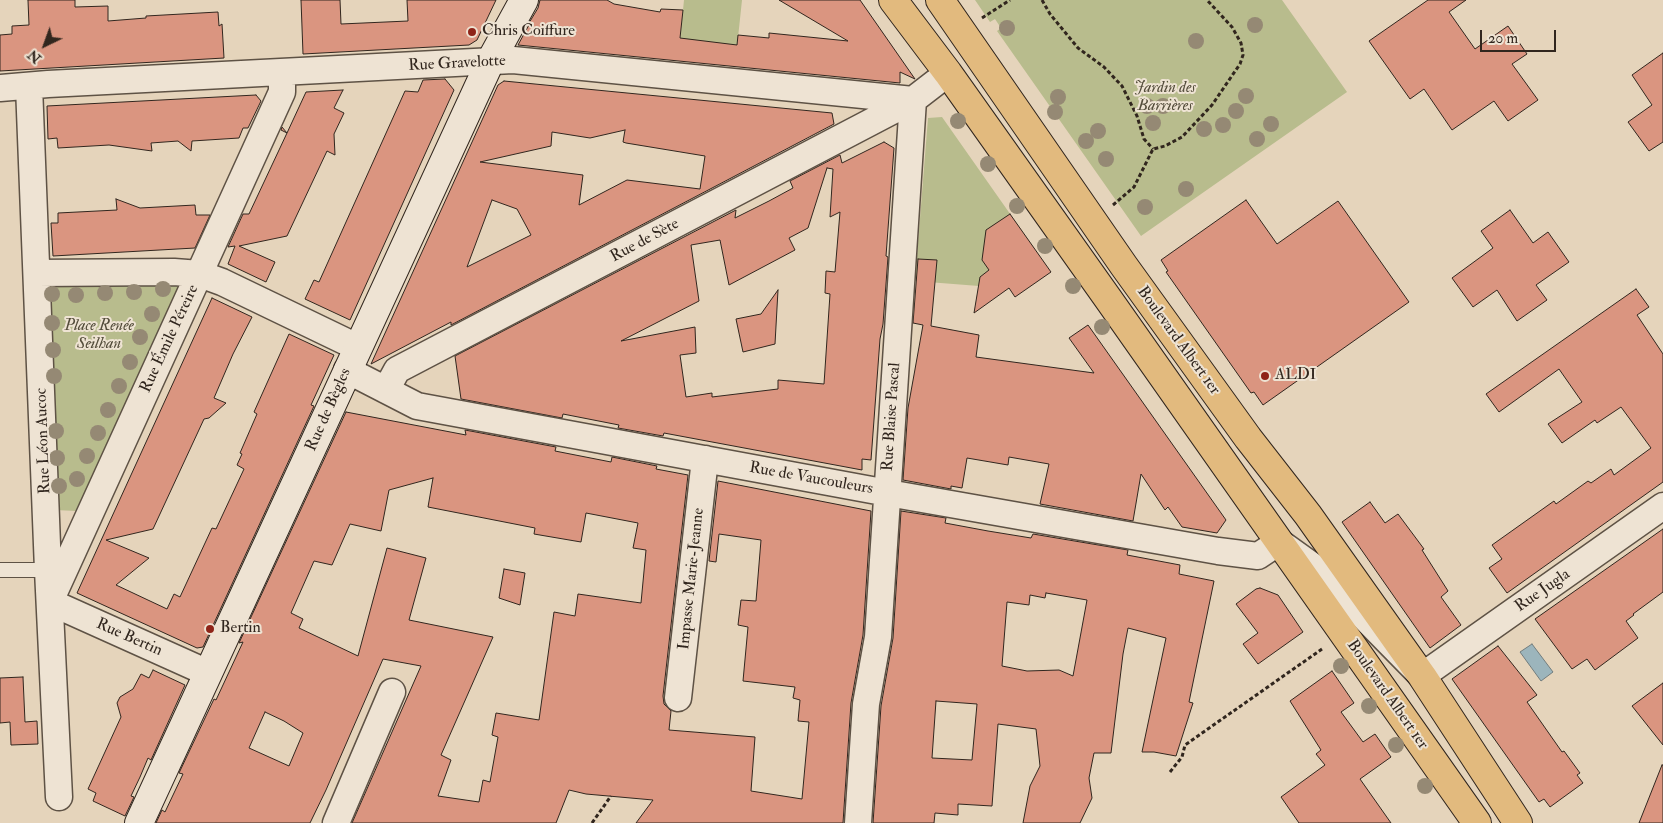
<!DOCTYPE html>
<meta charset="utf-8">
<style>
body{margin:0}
#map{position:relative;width:1663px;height:823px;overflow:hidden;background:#e5d4bb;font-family:"IM FELL Double Pica",serif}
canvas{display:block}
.north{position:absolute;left:20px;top:20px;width:50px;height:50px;-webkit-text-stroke:4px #eee3d3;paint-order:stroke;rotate:222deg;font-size:14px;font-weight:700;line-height:20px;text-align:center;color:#31261e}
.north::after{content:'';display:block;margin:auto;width:18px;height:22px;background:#31261e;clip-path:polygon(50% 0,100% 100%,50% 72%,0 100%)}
.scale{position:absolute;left:1480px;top:30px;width:76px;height:22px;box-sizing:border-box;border:2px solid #31261e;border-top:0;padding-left:6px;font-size:15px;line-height:18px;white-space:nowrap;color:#31261e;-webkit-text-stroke:4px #eee3d3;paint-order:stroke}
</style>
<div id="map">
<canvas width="1663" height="823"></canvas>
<div class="north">N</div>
<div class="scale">20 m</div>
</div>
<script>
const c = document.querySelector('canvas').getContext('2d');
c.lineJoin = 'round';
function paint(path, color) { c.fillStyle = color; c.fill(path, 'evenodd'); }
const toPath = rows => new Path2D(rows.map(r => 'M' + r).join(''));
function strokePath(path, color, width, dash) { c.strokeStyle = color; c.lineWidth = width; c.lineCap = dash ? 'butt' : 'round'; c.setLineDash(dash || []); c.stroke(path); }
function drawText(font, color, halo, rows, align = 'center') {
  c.font = font + ' "IM FELL Double Pica",serif'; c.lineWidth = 4; c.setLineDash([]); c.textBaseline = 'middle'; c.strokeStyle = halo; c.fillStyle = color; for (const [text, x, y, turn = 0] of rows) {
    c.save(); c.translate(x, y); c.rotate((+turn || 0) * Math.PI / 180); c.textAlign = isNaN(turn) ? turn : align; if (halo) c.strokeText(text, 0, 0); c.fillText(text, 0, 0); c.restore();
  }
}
const green = toPath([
 [684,0,742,0,735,66,678,60],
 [975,0,1282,0,1347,92,1141,236,997,31,1001,28,995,19,990,22],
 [942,117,1034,248,979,286,915,281,928,118],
 [44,281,179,286,77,511,55,510]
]);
const water = toPath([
 [1532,644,1553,672,1541,681,1520,652,1532,644]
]);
const building = toPath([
 [28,0,75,0,75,7,108,6,108,21,146,18,146,16,218,12,219,26,222,24,224,58,0,71,0,35,12,34,12,26,29,25,28,0],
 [301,0,340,0,341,24,408,21,407,0,496,0,477,40,469,45,303,54,301,0],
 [540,0,607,0,614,4,660,12,661,9,683,10,680,38,737,45,738,35,769,38,769,33,848,41,779,0,860,0,915,79,900,72,900,83,518,45,530,23,529,23,538,8,540,0],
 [1428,0,1466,0,1449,12,1475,49,1508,26,1527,54,1512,64,1538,100,1508,121,1494,101,1452,130,1424,89,1410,99,1369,41,1428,0],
 [1663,53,1663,142,1649,151,1628,122,1652,105,1632,75,1663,53],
 [445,79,454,90,350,320,305,299,314,280,319,282,405,91,418,92,423,80,445,79],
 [504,81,832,113,834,124,451,325,451,322,371,364,498,85,504,81],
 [625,130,623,142,626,143,705,156,700,189,627,180,579,205,583,175,480,162,551,146,552,132,590,138,625,130],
 [492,200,517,209,531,235,467,267,492,200],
 [343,90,334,108,344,113,334,134,335,155,327,151,287,236,239,246,275,262,266,282,228,264,235,246,228,247,243,214,249,214,287,133,281,130,282,127,287,133,306,92,343,90],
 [256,95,261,101,248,128,243,128,239,138,192,141,191,151,178,141,151,143,152,151,109,145,58,148,57,138,48,139,47,106,256,95],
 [884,142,894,148,886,256,888,257,883,324,880,339,871,460,862,459,862,470,664,433,663,436,618,428,619,425,563,414,562,418,461,399,455,356,736,210,735,218,769,201,793,188,790,181,840,155,842,163,884,142],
 [827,168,833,169,830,217,840,212,835,272,826,271,825,293,830,294,824,384,778,380,778,389,712,397,712,393,686,397,680,355,696,353,695,327,621,341,699,301,691,245,720,240,729,285,795,250,789,238,808,228,827,168],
 [116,199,140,208,195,205,196,215,210,215,195,248,53,256,51,223,58,223,58,213,117,210,116,199],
 [1246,200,1277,244,1338,201,1409,302,1263,405,1254,392,1251,393,1166,272,1168,271,1161,260,1246,200],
 [1510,210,1533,243,1548,232,1569,262,1536,285,1547,300,1517,321,1497,290,1473,307,1452,278,1493,248,1481,231,1510,210],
 [1010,214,1051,272,1015,297,1009,288,974,313,980,277,989,270,982,260,986,230,1010,214],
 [918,259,937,260,931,326,979,335,976,357,1094,373,1069,338,1088,325,1226,520,1217,533,1182,527,1168,507,1165,510,1141,474,1133,521,1040,504,1049,464,1009,457,1008,465,967,458,962,488,951,486,951,489,903,480,908,408,923,325,913,323,918,259],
 [1636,289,1649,307,1637,315,1663,354,1663,482,1507,593,1489,568,1502,559,1492,545,1554,501,1556,504,1588,481,1591,483,1611,469,1614,475,1651,448,1621,407,1597,423,1595,420,1562,443,1548,424,1582,402,1559,369,1499,412,1486,394,1636,289],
 [778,290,775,344,743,352,736,319,761,314,778,290],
 [212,298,252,317,233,354,214,398,226,403,209,418,204,419,153,529,106,540,149,558,116,585,167,609,174,594,180,597,212,528,216,529,244,469,237,465,242,454,240,453,257,414,254,412,289,334,334,355,311,405,314,406,203,647,197,648,77,593,212,298],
 [346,412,466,435,465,430,556,447,555,451,611,462,612,457,657,466,656,469,688,475,663,696,664,704,671,711,669,730,755,737,751,791,802,799,809,722,798,721,800,700,793,698,795,687,743,681,748,627,738,625,741,600,756,601,761,540,719,534,716,562,709,561,718,481,871,511,863,635,851,703,843,823,636,823,653,800,586,794,569,790,556,823,352,823,421,666,383,659,326,790,310,823,156,823,162,810,165,812,183,774,179,773,214,699,216,700,243,642,239,643,346,412],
 [433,478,428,507,535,528,534,534,581,542,586,513,638,523,633,548,646,550,641,603,578,594,575,616,554,612,539,720,496,713,492,735,498,737,490,782,483,780,479,802,438,796,451,760,441,755,493,637,409,620,426,558,387,548,358,656,299,628,303,619,291,613,314,561,332,565,350,524,381,531,389,490,433,478],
 [265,712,284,721,303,733,289,766,249,748,265,712],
 [1370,502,1385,523,1398,514,1424,549,1422,550,1448,591,1441,597,1461,625,1430,648,1342,522,1370,502],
 [901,511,946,518,945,523,988,531,1031,538,1033,534,1128,550,1127,555,1180,565,1179,574,1214,581,1189,702,1193,703,1176,756,1154,752,1142,752,1166,638,1128,628,1123,654,1111,753,1094,753,1089,778,1092,798,1080,823,1023,823,1030,786,1040,766,1036,729,998,724,992,806,958,804,958,815,935,813,934,823,873,823,881,706,893,638,901,511],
 [1046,593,1087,600,1073,676,1059,670,1027,671,1002,666,1007,602,1029,605,1030,595,1045,598,1046,593],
 [936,701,977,704,972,760,932,758,936,701],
 [1663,529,1663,592,1633,614,1634,615,1626,621,1638,638,1595,670,1587,659,1572,669,1535,619,1663,529],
 [504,569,525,573,520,605,499,598,504,569],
 [1260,588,1278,595,1303,632,1258,664,1243,644,1258,633,1236,604,1256,589,1260,588],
 [1498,646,1537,695,1527,702,1562,752,1564,751,1580,773,1577,775,1583,783,1550,807,1544,799,1539,802,1452,679,1498,646],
 [153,670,185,685,151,760,148,758,140,777,131,796,134,797,125,816,93,801,96,793,88,789,121,717,117,703,120,697,133,689,141,674,149,678,153,670],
 [1332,671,1354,703,1341,712,1363,742,1375,734,1391,757,1360,779,1391,823,1299,823,1281,797,1325,765,1316,754,1321,750,1290,701,1332,671],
 [23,677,25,722,37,721,38,744,11,745,10,722,0,723,0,678,23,677],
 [1663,683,1663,745,1632,706,1663,683],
 [1662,765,1663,765,1663,823,1639,823,1662,765]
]);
const path = toPath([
 [1042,0,1050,14,1078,48,1104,67,1122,86,1137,116,1144,139,1153,149],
 [982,18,1010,0],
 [1113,205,1134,187,1153,149,1165,146,1182,137,1212,105,1240,64,1243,55,1241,43,1232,27,1207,0],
 [1170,772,1182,757,1185,745,1322,649],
 [592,823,611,796]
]);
const lane = toPath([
 [0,570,48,570]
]);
const street = toPath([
 [29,86,48,570,59,797],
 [0,88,48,84,513,60,913,100],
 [37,273,174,272,200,274,222,282,357,347],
 [347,370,417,406,888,493,1218,551,1258,556,1279,542,1318,570,1422,676,1663,506],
 [386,390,397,370,913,100,948,73],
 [52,597,282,92,282,73],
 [50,602,208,673],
 [678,698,705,459],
 [336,823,392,692],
 [858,823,866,704,878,637,913,100]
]);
const secondary = toPath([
 [139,823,490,62,524,0]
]);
const primary = toPath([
 [893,0,948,73,1109,300,1477,823],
 [940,0,1124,266,1248,438,1308,515,1422,676,1518,823]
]);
const trees = [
 [1255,25],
 [1007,28],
 [1196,41],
 [1246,96],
 [1058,97],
 [1147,106],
 [1163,106],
 [1236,111],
 [1055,112],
 [958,121],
 [1153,123],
 [1271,124],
 [1223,125],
 [1204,129],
 [1098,131],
 [1257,139],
 [1086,141],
 [1106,159],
 [988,164],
 [1186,189],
 [1017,206],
 [1145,207],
 [1045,246],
 [1073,286],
 [163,289],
 [134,292],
 [105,293],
 [52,294],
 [76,295],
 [152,314],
 [52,323],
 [1102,327],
 [140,337],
 [53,350],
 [130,362],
 [54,376],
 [119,386],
 [108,410],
 [56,431],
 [98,433],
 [87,456],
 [57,458],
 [77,479],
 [59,486],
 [1341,666],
 [1369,706],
 [1396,745],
 [1425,786]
];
const markers = [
 [472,32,5,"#8f2418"],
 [1265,376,5,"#8f2418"],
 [210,629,5,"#8f2418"]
];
const poiNames = [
 ["Chris Coiffure",482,32],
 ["ALDI",1275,376],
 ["Bertin",220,629]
];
const streetNames = [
 ["Rue Gravelotte",457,64,-3],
 ["Rue de Sète",645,241,-28],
 ["Rue Émile Péreire",170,339,-65],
 ["Boulevard Albert 1er",1178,341,54],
 ["Rue de Bègles",329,410,-66],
 ["Rue Blaise Pascal",892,417,-86],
 ["Rue Léon Aucoc",44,441,-92],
 ["Rue de Vaucouleurs",811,479,10],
 ["Impasse Marie-Jeanne",692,579,-84],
 ["Rue Jugla",1543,591,-35],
 ["Rue Bertin",129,638,24],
 ["Boulevard Albert 1er",1387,695,55]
];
const parkNames = [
 ["Jardin des",1165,89],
 ["Barrières",1165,107],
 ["Place Renée",99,327],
 ["Seilhan",99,345]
];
paint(green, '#b8bc8d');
paint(water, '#9cb5bc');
strokePath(water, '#717c7d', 1);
paint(building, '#da9580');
strokePath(building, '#31261e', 1);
strokePath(lane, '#5e5245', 16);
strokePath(street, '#5e5245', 29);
strokePath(secondary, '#31261e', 30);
strokePath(primary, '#31261e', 30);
strokePath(path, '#31261e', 3, [4, 2.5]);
strokePath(lane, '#eee3d3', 14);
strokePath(street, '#eee3d3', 26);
strokePath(secondary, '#eee3d3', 28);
strokePath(primary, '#e2ba7e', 28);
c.fillStyle = '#958974';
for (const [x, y] of trees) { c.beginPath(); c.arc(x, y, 8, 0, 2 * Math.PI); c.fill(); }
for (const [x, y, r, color] of markers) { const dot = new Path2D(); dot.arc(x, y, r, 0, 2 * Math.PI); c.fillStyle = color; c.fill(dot); strokePath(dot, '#eee3d3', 2); }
drawText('16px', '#31261e', '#eee3d3', poiNames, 'left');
drawText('16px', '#31261e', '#eee3d3', streetNames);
drawText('italic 16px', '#534c3a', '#eee3d3', parkNames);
</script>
